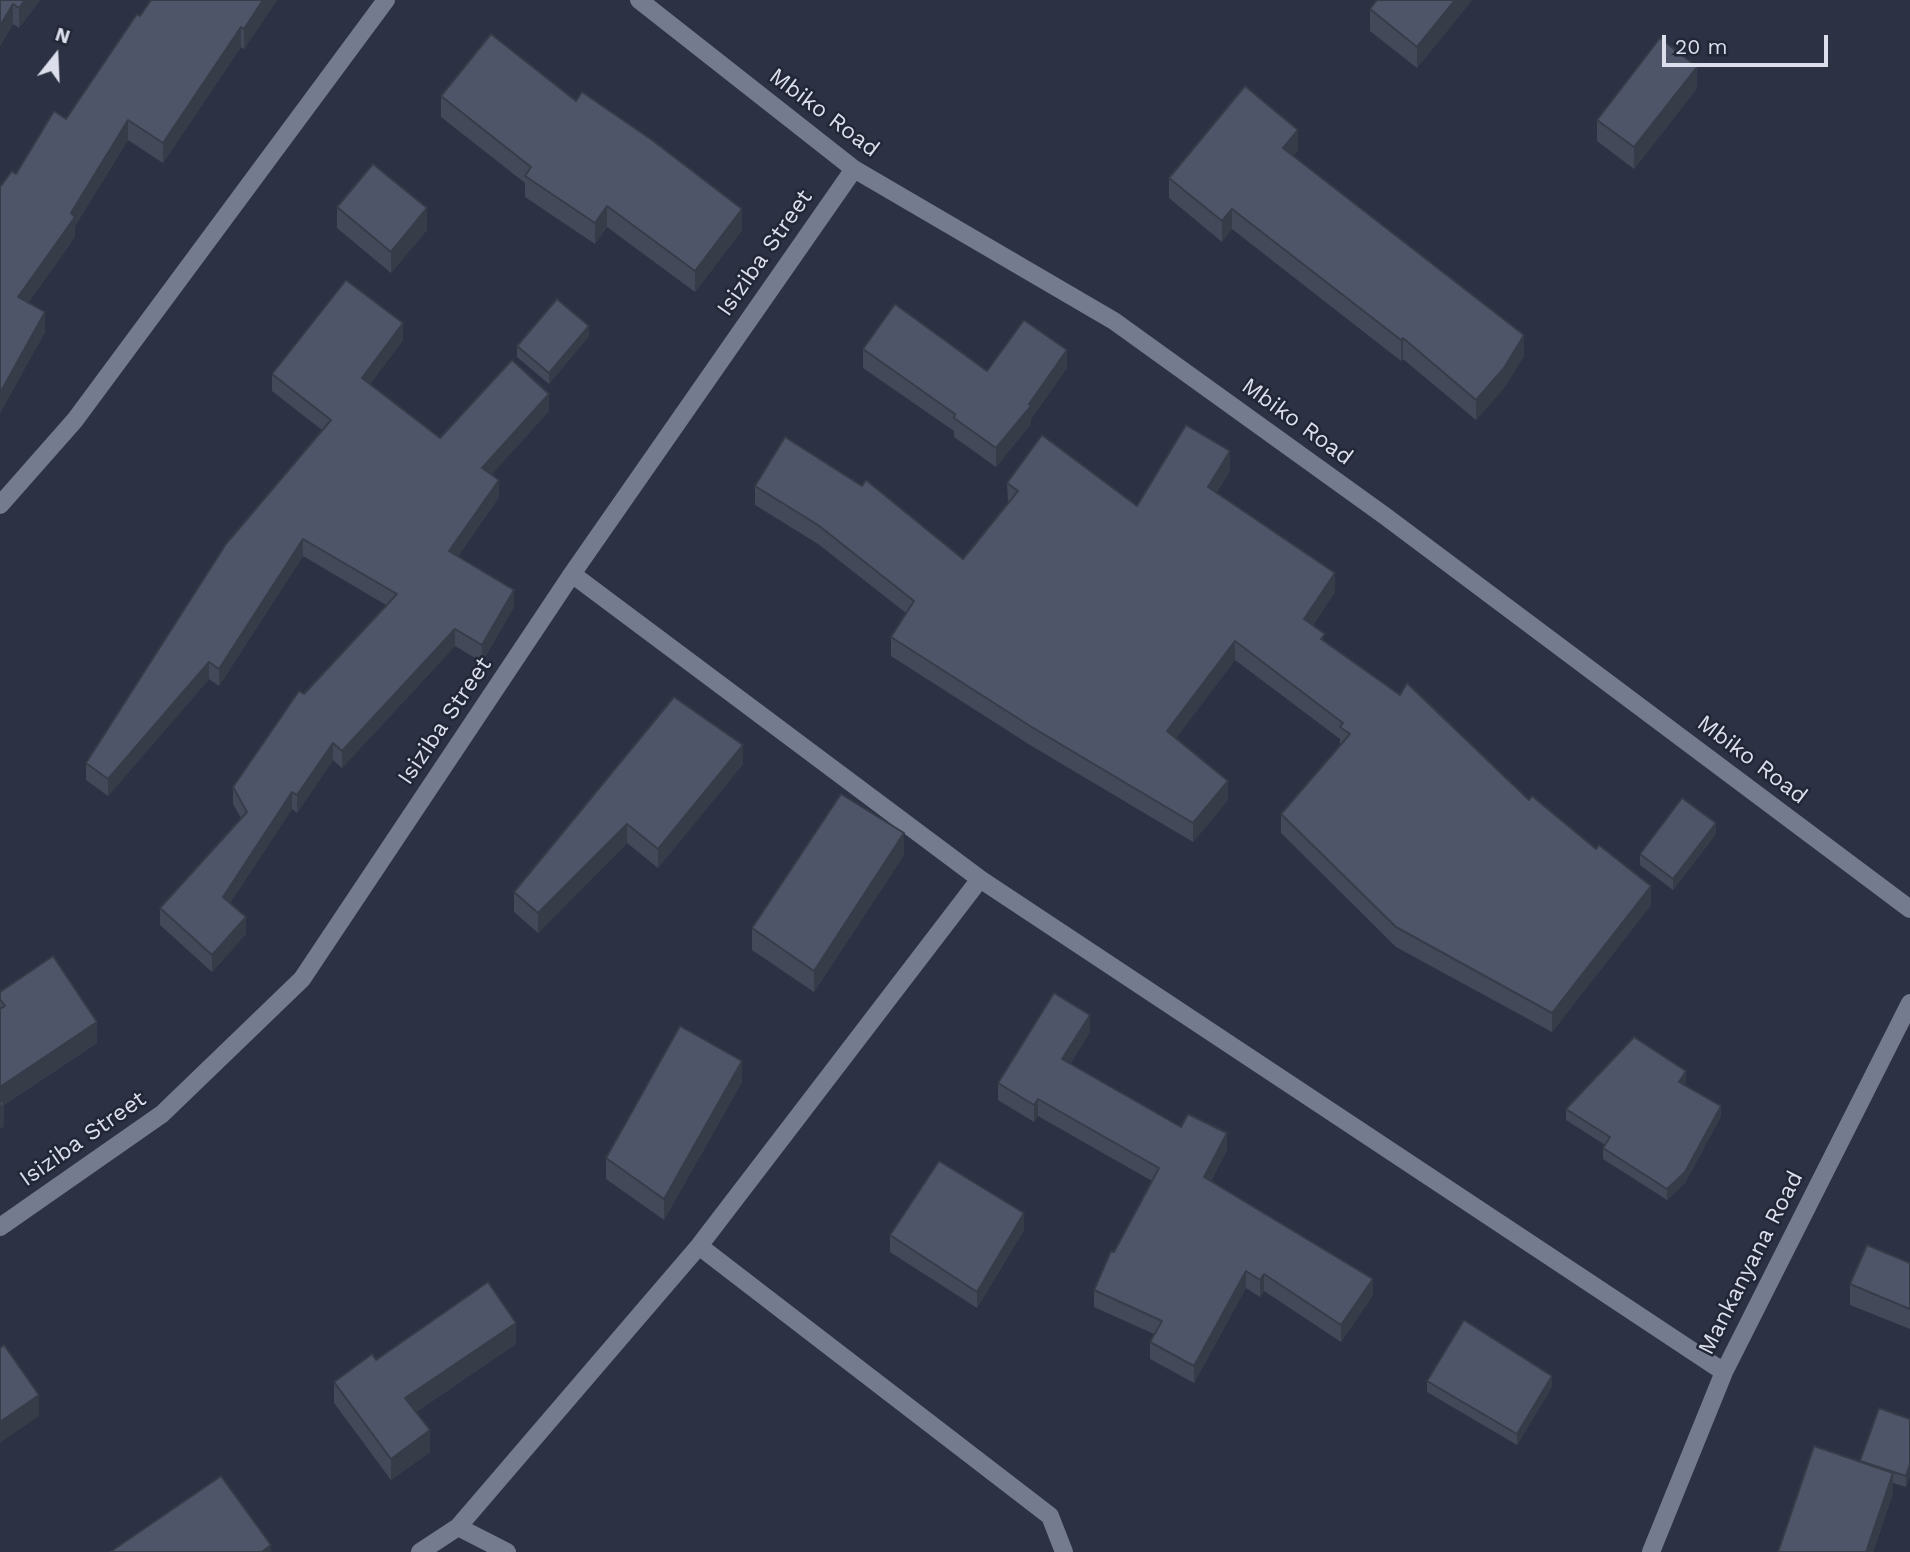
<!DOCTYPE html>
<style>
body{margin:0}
#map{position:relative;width:1910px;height:1552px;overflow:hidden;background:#2c3143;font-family:"Work Sans",sans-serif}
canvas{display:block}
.north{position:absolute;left:21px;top:21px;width:70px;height:70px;-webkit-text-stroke:5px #222738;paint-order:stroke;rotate:18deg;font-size:19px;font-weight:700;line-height:28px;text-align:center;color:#dcdfeb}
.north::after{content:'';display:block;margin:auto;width:24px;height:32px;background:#dcdfeb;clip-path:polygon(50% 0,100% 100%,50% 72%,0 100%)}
.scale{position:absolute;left:1662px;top:35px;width:166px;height:32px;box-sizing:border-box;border:4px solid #dcdfeb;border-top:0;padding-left:9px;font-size:21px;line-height:24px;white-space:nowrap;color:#dcdfeb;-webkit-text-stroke:5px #222738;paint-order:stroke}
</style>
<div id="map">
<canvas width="1910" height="1552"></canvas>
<div class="north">N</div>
<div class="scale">20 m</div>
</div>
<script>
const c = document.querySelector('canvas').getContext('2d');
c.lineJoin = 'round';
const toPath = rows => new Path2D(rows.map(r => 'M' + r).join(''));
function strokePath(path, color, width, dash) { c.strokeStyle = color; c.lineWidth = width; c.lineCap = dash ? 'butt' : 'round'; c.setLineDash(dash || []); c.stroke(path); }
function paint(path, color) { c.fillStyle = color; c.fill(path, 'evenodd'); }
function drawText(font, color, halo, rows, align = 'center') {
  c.font = font + ' "Work Sans",sans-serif'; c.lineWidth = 5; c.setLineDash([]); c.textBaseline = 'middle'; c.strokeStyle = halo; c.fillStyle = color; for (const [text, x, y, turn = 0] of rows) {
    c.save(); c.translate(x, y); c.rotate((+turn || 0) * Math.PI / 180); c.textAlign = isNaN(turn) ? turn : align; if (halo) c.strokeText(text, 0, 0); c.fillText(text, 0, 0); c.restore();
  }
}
const minor = toPath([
 [639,0,854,169,1114,321,1385,516,1910,909],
 [0,505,75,420,386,0],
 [572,574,980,879,1724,1372],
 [0,1227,162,1114,302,979,572,574,854,169],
 [699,1246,1050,1516,1064,1552],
 [458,1527,507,1552],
 [420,1552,458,1527,699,1246,980,879],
 [1651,1552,1724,1372,1910,1003]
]);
const wall = toPath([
 [0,0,40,0,19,28,13,24,0,46],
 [277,0,244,49,241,47,163,163,128,140,75,226,75,237,28,303,45,332,0,413,0,187,16,174,66,119,140,16],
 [1377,0,1472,0,1417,68,1370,31,1370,9],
 [1697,88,1634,169,1597,141,1597,120],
 [441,96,576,101,742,230,695,292,607,227,595,244,525,197,525,183,441,117],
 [1298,150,1293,156,1524,356,1504,388,1476,420,1403,359,1401,361,1232,229,1222,242,1169,198,1169,178],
 [337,207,427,230,391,273,337,228],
 [589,336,549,384,517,357,517,346],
 [403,340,370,384,440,438,549,411,491,475,499,497,458,556,514,607,482,662,455,646,342,768,333,760,297,813,292,809,230,903,246,934,212,972,160,925,160,908,241,818,233,804,233,787,304,694,386,605,303,556,219,686,209,679,108,796,86,780,86,763,322,430,272,391,272,374],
 [863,349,987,371,1067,368,1031,419,1031,424,996,467,954,437,954,431,863,368],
 [1230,471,1216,493,1335,592,1313,625,1325,642,1529,800,1651,905,1552,1032,1396,947,1281,833,1281,814,1340,745,1340,739,1235,660,1176,738,1228,800,1193,842,1030,745,891,656,891,637,906,613,818,544,755,505,755,486,963,559,1008,503,1007,483,1137,506],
 [674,697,743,764,658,868,627,843,538,933,514,912,514,892],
 [1716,834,1673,890,1640,865,1640,854],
 [904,855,814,992,752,950,752,928],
 [0,992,97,1043,4,1105,4,1126,0,1129],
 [1090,1032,1070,1064,1181,1127,1227,1150,1211,1181,1373,1295,1341,1342,1264,1291,1260,1297,1246,1288,1194,1383,1150,1359,1150,1342,1154,1334,1094,1307,1094,1290,1152,1181,1038,1116,1034,1122,998,1100,998,1083],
 [742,1082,664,1220,606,1179,606,1158],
 [1686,1082,1684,1085,1721,1116,1685,1183,1667,1200,1603,1159,1603,1148,1605,1145,1566,1120,1566,1109],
 [1024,1230,977,1308,890,1252,890,1235],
 [1910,1263,1910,1329,1850,1305,1850,1284],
 [516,1344,416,1412,430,1452,391,1480,334,1403,334,1382,376,1360],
 [1427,1381,1552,1387,1517,1445,1427,1392],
 [1910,1419,1910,1475,1906,1487,1893,1483,1893,1493,1873,1552,1778,1552,1860,1462]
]);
const shadedWall = toPath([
 [25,0,40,0,19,28,19,8],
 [263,0,277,0,244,49,244,29],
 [1455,0,1472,0,1417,68,1417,47],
 [13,4,13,24,0,46,0,26],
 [241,27,241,47,163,163,163,143],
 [1697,67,1697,88,1634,169,1634,147],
 [128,120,128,140,75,226,75,237,18,317,18,297],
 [1298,130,1298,150,1283,168,1283,148],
 [607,206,607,227,595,244,595,223],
 [427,208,427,230,391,273,391,252],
 [742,209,742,230,695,292,695,271],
 [1232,209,1232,229,1222,242,1222,221],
 [45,312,45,332,0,413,0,393],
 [403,323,403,340,362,395,362,378],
 [589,326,589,336,549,384,549,373],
 [1524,335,1524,356,1504,388,1476,420,1476,400],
 [1403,338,1403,359,1401,361,1401,340],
 [1067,350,1067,368,1031,419,1031,424,996,467,996,448],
 [549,394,549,411,482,485,482,468],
 [1230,451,1230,471,1208,507,1208,487],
 [499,480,499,497,449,568,449,551],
 [303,539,303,556,219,686,219,669],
 [1335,573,1335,592,1304,638,1304,619],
 [514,590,514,607,482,662,482,645],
 [455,629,455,646,342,768,342,751],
 [1235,641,1235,660,1167,750,1167,731],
 [209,662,209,679,108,796,108,779],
 [333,743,333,760,297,813,297,795],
 [743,745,743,764,658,868,658,849],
 [1228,781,1228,800,1193,842,1193,823],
 [292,792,292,809,223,914,223,897],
 [1716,823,1716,834,1673,890,1673,879],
 [627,824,627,843,538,933,538,913],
 [904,833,904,855,814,992,814,971],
 [1651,886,1651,905,1552,1032,1552,1013],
 [246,917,246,934,212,972,212,955],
 [1090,1015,1090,1032,1062,1076,1062,1059],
 [97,1022,97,1043,4,1105,4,1126,0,1129,0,1087],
 [742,1061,742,1082,664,1220,664,1199],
 [1686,1071,1686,1082,1679,1093,1679,1082],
 [1038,1099,1038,1116,1034,1122,1034,1105],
 [1721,1106,1721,1116,1685,1183,1667,1200,1667,1189],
 [1227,1133,1227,1150,1204,1194,1204,1177],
 [1024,1213,1024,1230,977,1308,977,1292],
 [1246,1271,1246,1288,1194,1383,1194,1366],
 [1264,1274,1264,1291,1260,1297,1260,1280],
 [1373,1279,1373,1295,1341,1342,1341,1325],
 [516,1323,516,1344,405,1419,405,1398],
 [1552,1376,1552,1387,1517,1445,1517,1434],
 [39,1395,39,1416,0,1443,0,1422],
 [430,1430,430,1452,391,1480,391,1459],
 [1910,1464,1910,1475,1906,1487,1906,1476],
 [1893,1473,1893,1493,1873,1552,1866,1552],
 [271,1545,271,1552,262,1552]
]);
const building = toPath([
 [0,0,25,0,19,8,13,4,0,26,0,0],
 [151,0,263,0,244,29,241,27,163,143,128,120,71,213,75,217,18,297,45,312,0,393,0,187,12,171,16,174,54,111,66,119,137,14,140,16,151,0],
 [1377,0,1455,0,1417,47,1370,9,1377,0],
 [491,34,576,101,582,92,652,140,742,209,695,271,607,206,595,223,525,176,531,167,441,96,491,34],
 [1660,38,1697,67,1634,147,1597,120,1660,38],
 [1245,86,1298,130,1283,148,1524,335,1504,368,1476,400,1403,338,1401,340,1232,209,1222,221,1169,178,1245,86],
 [373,164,427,208,391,252,337,207,373,164],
 [346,280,403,323,362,378,440,438,512,360,549,394,482,468,499,480,449,551,514,590,482,645,455,629,342,751,333,743,297,795,292,792,223,897,246,917,212,955,160,908,247,812,233,787,299,691,304,694,397,594,303,539,219,669,209,662,108,779,86,763,226,544,331,420,272,374,346,280],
 [557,299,589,326,549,373,517,346,557,299],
 [895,304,987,371,1024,320,1067,350,1029,404,1031,406,996,448,954,418,955,414,863,349,895,304],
 [1186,425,1230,451,1208,487,1335,573,1304,619,1325,634,1321,639,1400,695,1407,683,1529,800,1532,796,1596,849,1599,845,1651,886,1552,1013,1396,927,1281,814,1350,734,1340,727,1343,723,1235,641,1167,731,1228,781,1193,823,1030,726,891,637,914,601,818,525,755,486,785,437,862,486,866,480,963,559,1018,491,1007,483,1042,435,1137,506,1186,425],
 [674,697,743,745,658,849,627,824,538,913,514,892,674,697],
 [841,794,904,833,814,971,752,928,841,794],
 [1682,798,1716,823,1673,879,1640,854,1682,798],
 [53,956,97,1022,0,1087,0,1009,5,1006,0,999,0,992,53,956],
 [1054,993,1090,1015,1062,1059,1181,1127,1188,1114,1227,1133,1204,1177,1373,1279,1341,1325,1264,1274,1260,1280,1246,1271,1194,1366,1150,1342,1162,1321,1094,1290,1111,1251,1114,1252,1159,1168,1038,1099,1034,1105,998,1083,1054,993],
 [680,1026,742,1061,664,1199,606,1158,680,1026],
 [1634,1037,1686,1071,1679,1082,1721,1106,1685,1172,1667,1189,1603,1148,1610,1137,1566,1109,1634,1037],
 [0,1098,4,1104,0,1108,0,1098],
 [939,1161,1024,1213,977,1292,890,1235,939,1161],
 [1867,1245,1910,1263,1910,1309,1850,1284,1867,1245],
 [488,1282,516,1323,405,1398,430,1430,391,1459,334,1382,372,1354,376,1360,488,1282],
 [1464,1320,1552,1376,1517,1434,1427,1381,1464,1320],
 [4,1345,39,1395,0,1422,0,1348,4,1345],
 [1879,1408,1910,1419,1910,1464,1906,1476,1860,1461,1879,1408],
 [1814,1446,1893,1473,1866,1552,1778,1552,1814,1446],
 [221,1476,271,1545,262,1552,110,1552,221,1476]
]);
const streetNames = [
 ["Mbiko Road",824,113,37],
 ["Isiziba Street",765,253,-55],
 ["Mbiko Road",1297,422,36],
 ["Isiziba Street",445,721,-56],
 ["Mbiko Road",1752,760,37],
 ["Isiziba Street",83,1139,-35],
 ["Mankanyana Road",1751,1263,-63]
];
strokePath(minor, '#747b8f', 18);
paint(wall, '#444959');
paint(shadedWall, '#373c49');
paint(building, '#4f5568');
strokePath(building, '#373c49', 2);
drawText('23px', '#dcdfeb', '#222738', streetNames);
</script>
